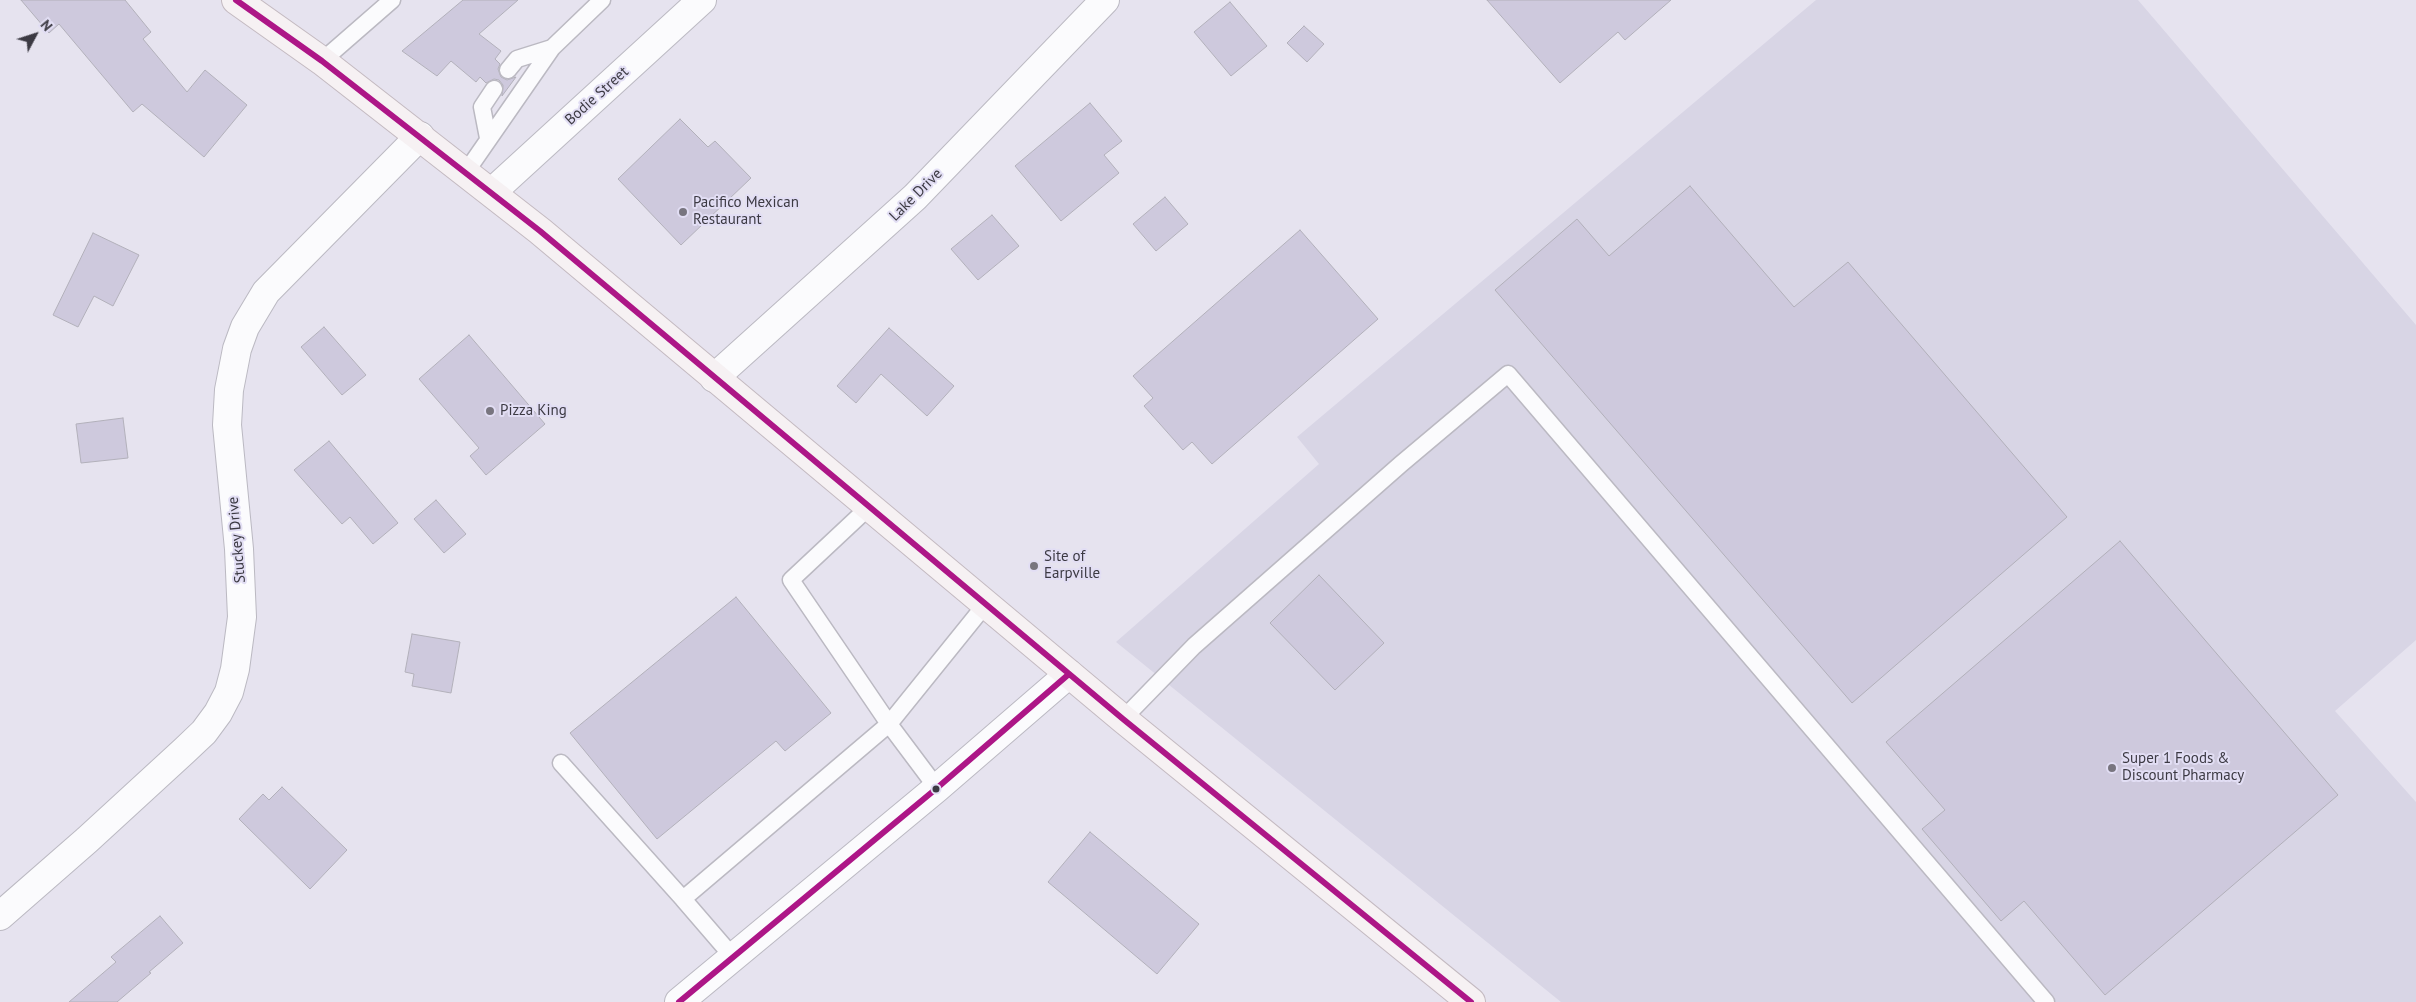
<!DOCTYPE html>
<style>
body{margin:0}
#map{position:relative;width:2416px;height:1002px;overflow:hidden;background:#e6e3ef;font-family:"PT Sans",sans-serif}
canvas{display:block}
.north{position:absolute;left:10px;top:10px;width:50px;height:50px;-webkit-text-stroke:4px #e2def4;paint-order:stroke;rotate:50deg;font-size:14px;font-weight:700;line-height:20px;text-align:center;color:#3c3a43}
.north::after{content:'';display:block;margin:auto;width:18px;height:22px;background:#3c3a43;clip-path:polygon(50% 0,100% 100%,50% 72%,0 100%)}
</style>
<div id="map">
<canvas width="2416" height="1002"></canvas>
<div class="north">N</div>
</div>
<script>
const c = document.querySelector('canvas').getContext('2d');
c.lineJoin = 'round';
function paint(path, color) { c.fillStyle = color; c.fill(path, 'evenodd'); }
const toPath = rows => new Path2D(rows.map(r => 'M' + r).join(''));
function strokePath(path, color, width, dash) { c.strokeStyle = color; c.lineWidth = width; c.lineCap = dash ? 'butt' : 'round'; c.setLineDash(dash || []); c.stroke(path); }
function drawText(font, color, halo, rows, align = 'center') {
  c.font = font + ' "PT Sans",sans-serif'; c.lineWidth = 4; c.setLineDash([]); c.textBaseline = 'middle'; c.strokeStyle = halo; c.fillStyle = color; for (const [text, x, y, turn = 0] of rows) {
    c.save(); c.translate(x, y); c.rotate((+turn || 0) * Math.PI / 180); c.textAlign = isNaN(turn) ? turn : align; if (halo) c.strokeText(text, 0, 0); c.fillText(text, 0, 0); c.restore();
  }
}
const commercial = toPath([
 [1816,0,2138,0,2416,325,2416,640,2335,711,2416,802,2416,1002,1561,1002,1116,642,1319,464,1297,437]
]);
const building = toPath([
 [21,0,125,0,151,32,143,39,187,92,205,70,247,105,204,157,142,104,133,112,59,24,49,33,21,0],
 [463,0,518,0,479,34,501,51,495,59,500,64,498,69,501,77,507,80,516,77,502,96,503,85,499,80,494,79,486,83,480,77,476,82,451,61,437,76,402,51,463,0],
 [1487,0,1671,0,1625,40,1618,32,1560,83,1487,0],
 [1230,2,1267,46,1231,76,1194,32,1230,2],
 [1304,26,1324,44,1307,62,1287,43,1304,26],
 [1090,103,1122,141,1104,155,1119,173,1061,221,1015,166,1090,103],
 [680,119,708,147,715,141,751,178,681,245,618,179,680,119],
 [1690,186,1794,307,1848,262,2067,517,1852,703,1495,290,1577,219,1609,256,1690,186],
 [1165,197,1188,224,1156,251,1133,224,1165,197],
 [992,215,1019,246,978,280,951,249,992,215],
 [1300,230,1378,319,1212,464,1192,442,1183,450,1144,406,1153,398,1133,376,1300,230],
 [93,233,139,255,113,306,94,296,78,327,53,315,93,233],
 [324,327,366,375,342,395,301,347,324,327],
 [889,328,954,386,927,416,881,374,856,403,837,386,889,328],
 [469,335,545,424,486,475,470,456,479,448,419,379,469,335],
 [123,418,128,458,81,463,76,424,123,418],
 [329,441,398,523,373,544,350,517,342,524,294,470,329,441],
 [436,500,466,534,444,553,414,519,436,500],
 [2120,541,2338,795,2105,995,2024,901,2001,921,1922,829,1945,810,1886,742,2120,541],
 [1319,575,1384,643,1335,690,1270,623,1319,575],
 [736,597,831,713,785,751,776,741,657,839,570,733,736,597],
 [412,634,460,642,451,693,412,686,414,674,405,672,412,634],
 [282,787,347,850,310,889,239,819,263,794,269,800,282,787],
 [1090,832,1199,924,1157,974,1048,882,1090,832],
 [160,916,183,943,149,972,151,973,117,1002,69,1002,116,962,111,957,160,916]
]);
const lane = toPath([
 [322,61,392,0],
 [508,70,517,59,552,48],
 [488,138,482,107,494,89],
 [466,172,552,48,602,0],
 [869,507,791,580,889,724,937,788],
 [1123,719,1194,646,1401,464,1508,374,2046,1002],
 [561,763,683,899],
 [733,957,683,899,889,724,985,605]
]);
const street = toPath([
 [492,192,702,0],
 [714,378,915,197,1105,0],
 [0,916,87,840,184,751,204,732,218,713,229,692,235,669,242,617,239,549,227,425,229,390,237,349,245,327,266,292,420,136],
 [679,1002,937,788,1069,674]
]);
const primary = toPath([
 [236,0,322,61,540,231,1123,719,1471,1002]
]);
const bus1 = toPath([
 [236,0,322,61,540,231,1123,719,1471,1002],
 [679,1002,937,788,1069,674]
]);
const markers = [
 [683,212,5,"#78757f"],
 [490,411,5,"#78757f"],
 [1034,566,5,"#78757f"],
 [2112,768,5,"#78757f"],
 [936,789,4.5,"#3c3a43"]
];
const streetNames = [
 ["Bodie Street",597,96,-42],
 ["Lake Drive",916,195,-45],
 ["Stuckey Drive",237,540,-95]
];
const poiNames = [
 ["Pacifico Mexican",693,203],
 ["Restaurant",693,220],
 ["Pizza King",500,411],
 ["Site of",1044,557],
 ["Earpville",1044,574],
 ["Super 1 Foods &",2122,759],
 ["Discount Pharmacy",2122,776]
];
paint(commercial, '#d8d5e5');
paint(building, '#cec9dd');
strokePath(building, '#b2b0ba', 1);
strokePath(lane, '#bbb9c2', 19);
strokePath(street, '#bbb9c2', 30);
strokePath(primary, '#c4bac1', 30);
strokePath(lane, '#fbfbfd', 16);
strokePath(street, '#fbfbfd', 28);
strokePath(primary, '#f6f1f3', 28);
strokePath(bus1, '#ad1687', 6);
for (const [x, y, r, color] of markers) { const dot = new Path2D(); dot.arc(x, y, r, 0, 2 * Math.PI); c.fillStyle = color; c.fill(dot); strokePath(dot, '#e2def4', 2); }
drawText('15px', '#3c3a43', '#e2def4', streetNames);
drawText('15px', '#3c3a43', '#e2def4', poiNames, 'left');
</script>
